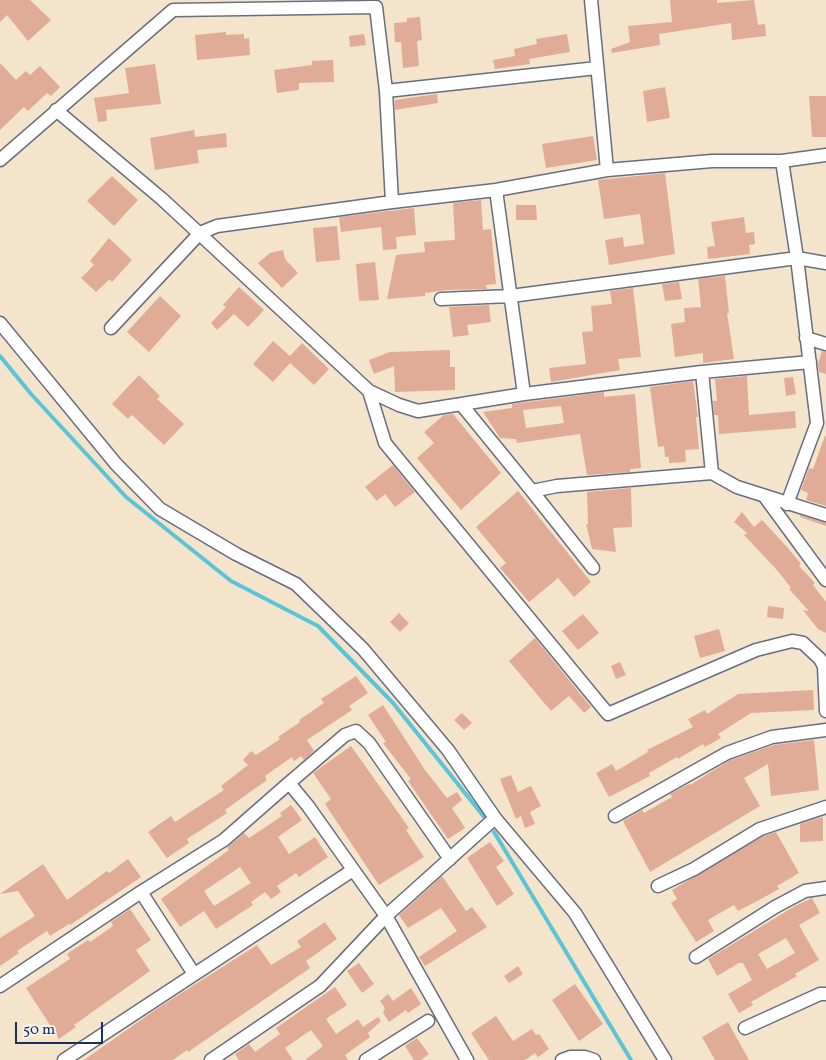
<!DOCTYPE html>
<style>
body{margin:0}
#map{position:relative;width:826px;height:1060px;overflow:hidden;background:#f3e4cb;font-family:Vollkorn,serif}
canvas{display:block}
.scale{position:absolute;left:15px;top:1022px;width:88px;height:22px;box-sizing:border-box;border:2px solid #1b2f5e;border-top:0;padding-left:6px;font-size:15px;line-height:18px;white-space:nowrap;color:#1b2f5e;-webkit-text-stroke:4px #f7f3e8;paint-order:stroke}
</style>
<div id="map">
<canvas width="826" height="1060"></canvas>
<div class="scale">50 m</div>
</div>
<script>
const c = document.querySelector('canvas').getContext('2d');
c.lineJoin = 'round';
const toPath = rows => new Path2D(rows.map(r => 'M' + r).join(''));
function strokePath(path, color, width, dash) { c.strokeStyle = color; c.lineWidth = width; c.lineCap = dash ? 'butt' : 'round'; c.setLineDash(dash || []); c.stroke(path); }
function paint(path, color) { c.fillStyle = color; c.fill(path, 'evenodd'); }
const stream = toPath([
 [0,356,31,394,126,497,231,581,318,626,393,703,485,818],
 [494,832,631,1060]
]);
const building = toPath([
 [0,0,30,0,51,20,28,41,7,15,0,22],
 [670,0,717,0,717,3,754,0,758,25,765,24,766,36,732,40,731,23,659,34,660,45,612,53,611,49,630,42,628,26,672,22],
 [420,17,422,40,417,41,419,66,403,68,401,42,395,42,394,23,407,22,407,18],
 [226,32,226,35,244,34,244,39,249,38,250,55,197,60,195,35],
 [364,34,366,45,350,47,349,36],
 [567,34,570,52,529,59,530,64,495,69,493,60,515,56,514,49,537,44,536,39],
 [333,60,334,82,299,83,299,90,277,93,274,70,312,65,312,61],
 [0,63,16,80,26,71,30,75,40,66,60,87,51,96,47,93,28,111,24,107,0,130],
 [155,64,161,104,106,110,107,121,98,122,94,98,129,93,125,68],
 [665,87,670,118,647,122,643,91],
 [437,94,438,103,395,110,395,100],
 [809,96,826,96,826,137,812,137],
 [194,130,195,137,226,133,227,147,197,150,199,163,155,170,150,138],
 [593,136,597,160,546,168,542,144],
 [665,173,675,254,609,265,605,240,623,237,624,247,644,244,640,214,604,219,598,180],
 [112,176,138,200,114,226,87,201],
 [481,200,483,230,491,229,496,284,486,285,487,289,447,290,425,293,425,296,387,299,396,255,425,252,424,242,455,240,453,203],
 [516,205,536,205,537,220,516,220],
 [414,208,416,235,396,237,397,249,383,250,381,227,341,232,339,217],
 [744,217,746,233,754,232,755,244,749,245,750,254,708,259,707,247,715,246,711,222],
 [337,226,340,260,316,262,313,228],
 [109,238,132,260,112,282,110,279,96,292,81,278,94,265,90,261],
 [283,250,285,259,298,273,282,288,258,263,270,253],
 [375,262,379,300,359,301,356,264],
 [725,276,729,313,727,313,734,359,703,363,703,353,675,357,671,324,685,322,684,308,701,307,698,279],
 [679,282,682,299,665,301,662,284],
 [239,287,264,310,248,327,234,314,217,330,211,323,226,307,223,305],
 [633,288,641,357,618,359,620,370,551,382,549,368,586,364,582,332,593,331,591,306,612,304,610,291],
 [160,296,181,316,149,352,127,332],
 [489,305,491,322,467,325,469,335,453,337,449,307],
 [273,341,290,356,302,343,329,369,314,385,290,363,273,382,253,364],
 [450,350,450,367,455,367,455,390,395,392,394,366,374,374,369,360,390,352],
 [822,351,826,352,826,374,819,372,818,364],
 [139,375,160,396,157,399,184,424,164,445,132,415,128,419,112,404],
 [747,376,749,415,795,411,796,428,719,434,718,415,714,415,713,401,717,401,715,379],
 [793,377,796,394,786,396,784,378],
 [693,381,698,417,696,417,699,449,685,450,686,462,669,463,669,457,665,457,664,446,658,447,650,387],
 [604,392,604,397,635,394,641,468,630,469,630,472,587,475,580,434,517,443,516,439,500,438,483,412,512,408,512,404],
 [561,406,564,423,526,428,523,410],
 [453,414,501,473,461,510,417,458,434,443,424,432,444,415],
 [825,436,826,436,826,506,806,500,808,493,801,490,809,468,813,469],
 [393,465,415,492,395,507,385,494,377,501,365,487],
 [631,488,632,527,613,528,616,552,592,549,586,524,588,524,587,492],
 [518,491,591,582,574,597,558,578,529,602,500,568,506,563,476,527],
 [742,512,754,527,762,520,787,547,801,564,799,566,815,583,813,585,826,602,826,633,818,629,803,610,809,611,789,589,791,588,777,570,744,535,747,533,734,522],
 [800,515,826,523,826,526,800,517],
 [768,606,784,608,783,619,767,617],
 [399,613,409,623,400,632,390,622],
 [583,614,599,633,578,650,562,631],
 [719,629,725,651,700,658,694,636],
 [535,638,591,707,584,713,569,696,551,711,509,661],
 [620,662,626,675,616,679,611,666],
 [356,676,368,693,349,706,352,710,307,740,314,751,304,760,301,756,294,761,292,757,265,776,267,780,225,810,227,813,187,839,189,843,167,858,148,832,171,816,175,822,224,790,221,786,248,765,243,760,251,751,256,755,280,739,278,737,300,722,299,720,324,703,321,699],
 [813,690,814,710,751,713,718,734,721,738,705,747,703,744,678,759,677,757,649,773,650,776,609,797,596,773,612,764,616,771,648,752,647,750,693,727,688,719,705,710,707,714,738,694],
 [383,705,425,770,447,798,457,792,462,800,452,808,465,828,448,839,408,781,411,779,383,743,386,742,368,715],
 [462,713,472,723,464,730,454,720],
 [814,740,819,790,771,796,768,764,744,778,760,806,650,872,623,821,642,810,644,813,672,797,670,794,689,784,690,785,730,760,774,745],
 [351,746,409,828,406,830,424,857,379,885,325,804,331,799,313,773],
 [511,775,518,792,531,786,541,806,530,812,535,824,525,828,521,816,516,819,500,779],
 [291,805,302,820,278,837,289,854,315,837,328,857,299,877,296,873,277,886,281,892,271,899,265,892,251,902,253,905,216,929,204,911,180,927,161,899,229,850,227,848,244,833,249,838,282,816,280,813],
 [240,867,251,883,214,906,204,891],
 [823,817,823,841,800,842,800,824],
 [776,832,799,873,777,886,779,889,761,899,738,911,734,905,708,920,714,931,696,942,671,903,677,899,672,890,763,836],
 [490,842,504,861,496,867,514,894,497,906,467,858],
 [128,859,141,877,70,925,69,924,50,936,47,931,17,951,19,953,0,966,0,938,35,916,18,891,0,894,43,864,67,900,107,871,109,873],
 [442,876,466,911,472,907,487,927,425,966,419,957,457,931,441,908,408,928,399,915],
 [812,898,820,913,799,925,819,960,795,974,797,976,751,1002,753,1005,739,1013,728,994,752,980,743,963,739,963,717,976,708,959,795,906],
 [786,938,795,953,767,969,758,954],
 [130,909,151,940,136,950,150,971,74,1025,76,1027,59,1039,26,988,70,959,67,954,88,940,90,942,113,926,111,922],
 [325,922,337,939,306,961,310,968,188,1052,187,1050,173,1060,84,1060,158,1008,257,945,271,965,301,947,297,941],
 [359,963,374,984,362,993,347,971],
 [518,966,523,974,509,983,504,976],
 [575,984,603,1024,579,1041,552,1000],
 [335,987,347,1005,326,1019,336,1034,358,1019,363,1027,378,1017,381,1021,368,1033,370,1037,345,1055,348,1060,305,1060,323,1046,311,1030,285,1048,293,1060,239,1060,235,1054,249,1044,255,1052,280,1034,276,1028],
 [411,988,421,1004,408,1013,406,1010,389,1022,383,1013,385,1008,380,1001,388,994,393,1001],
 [496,1016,513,1041,532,1029,536,1035,539,1034,549,1049,538,1057,535,1053,525,1060,489,1060,471,1033],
 [728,1022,749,1060,715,1060,702,1037],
 [417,1038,429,1054,421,1060,414,1060,405,1046]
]);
const minor = toPath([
 [591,0,607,170],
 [386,91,597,68],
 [56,110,162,199,369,391,399,405,418,411,524,394,702,372,810,362],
 [0,160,173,10,376,7,386,91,392,202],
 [782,161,797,258,817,423,787,504],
 [496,190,524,394],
 [441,299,511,296,797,258,826,263],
 [0,323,116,464,160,509,236,554,296,584,363,649,448,750,495,818,575,913,665,1060],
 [111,328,200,233,217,226,392,202,496,190,607,170,712,161,782,161,826,155],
 [806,338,826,344],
 [702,372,712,473],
 [369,391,385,443,608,714,756,650,792,641,803,643,820,659,824,666,826,711],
 [461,404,532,491,557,486,712,473,737,487,826,515],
 [532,491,593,568],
 [765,497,826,580],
 [289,783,345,735,356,731,369,743,450,859],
 [615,816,727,753,772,737,826,730],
 [658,886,694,869,760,829,826,807],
 [141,892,194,974],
 [696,957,775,907,805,891,826,888],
 [0,986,141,892,224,840,289,783,308,806,386,916,467,1060],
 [745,1028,820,994,826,994],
 [64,1060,353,870],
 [211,1060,320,986,386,916,495,818],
 [366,1060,428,1021],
 [562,1060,570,1057,585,1057,594,1060]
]);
strokePath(stream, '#5bc5d7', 4);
paint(building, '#e1ac97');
strokePath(minor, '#676e84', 15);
strokePath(minor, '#fff', 12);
</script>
